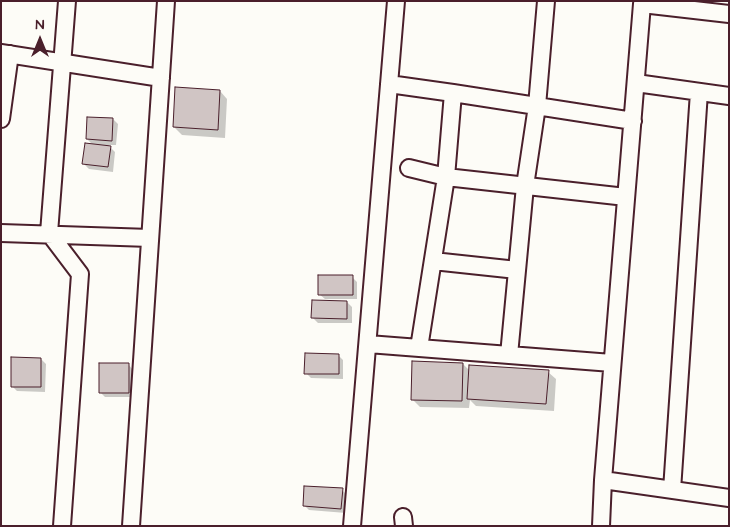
<!DOCTYPE html>
<style>
body{margin:0}
#map{position:relative;width:730px;height:527px;overflow:hidden;background:#fdfcf7;font-family:"Architects Daughter",sans-serif}
canvas{display:block}
.frame{position:absolute;inset:0;border:2px solid #4a1f2b;pointer-events:none}
.north{position:absolute;left:15px;top:15px;width:50px;height:50px;-webkit-text-stroke:4px #fdfcf7;paint-order:stroke;rotate:0deg;font-size:14px;font-weight:700;line-height:20px;text-align:center;color:#4a1f2b}
.north::after{content:'';display:block;margin:auto;width:18px;height:22px;background:#4a1f2b;clip-path:polygon(50% 0,100% 100%,50% 72%,0 100%)}
</style>
<div id="map">
<canvas width="730" height="527"></canvas>
<div class="frame"></div>
<div class="north">N</div>
</div>
<script>
const c = document.querySelector('canvas').getContext('2d');
c.lineJoin = 'round';
function paint(path, color) { c.fillStyle = color; c.fill(path, 'evenodd'); }
const toPath = rows => new Path2D(rows.map(r => 'M' + r).join(''));
function strokePath(path, color, width, dash) { c.strokeStyle = color; c.lineWidth = width; c.lineCap = dash ? 'butt' : 'round'; c.setLineDash(dash || []); c.stroke(path); }
const shadow = toPath([
 [220,91,227,99,225,138,182,135,174,127],
 [113,119,118,124,116,145,108,145,115,152,113,172,89,169,84,164,93,145,87,139],
 [352,277,357,282,357,299,325,299,319,294],
 [347,302,352,307,352,323,318,323,313,318],
 [338,355,343,360,343,379,311,378,306,373],
 [41,359,46,364,45,392,17,391,12,386],
 [128,364,133,370,133,397,105,397,100,392],
 [463,364,470,371,548,372,556,379,554,411,476,406,470,400,469,408,420,407,412,399],
 [342,490,347,495,346,513,309,510,304,505]
]);
const building = toPath([
 [175,87,220,90,218,130,173,127,175,87],
 [87,117,113,118,112,141,86,139,87,117],
 [85,143,111,146,108,167,82,164,85,143],
 [318,275,353,275,353,295,318,295,318,275],
 [312,300,347,301,347,319,311,318,312,300],
 [305,353,339,354,339,374,304,374,305,353],
 [11,357,41,358,41,387,11,387,11,357],
 [412,361,463,363,462,401,411,400,412,361],
 [99,363,129,363,129,393,99,393,99,363],
 [469,365,549,370,546,404,467,399,469,365],
 [304,486,343,488,341,509,303,506,304,486]
]);
const minor = toPath([
 [1,53,161,78],
 [636,83,729,96],
 [389,84,453,93],
 [1,119,10,54],
 [409,168,446,177,626,197],
 [1,233,150,238],
 [433,261,517,270],
 [368,344,612,363],
 [419,348,446,177,453,93,633,121],
 [509,355,525,186,537,106,546,1],
 [603,480,729,498],
 [672,490,699,92],
 [403,517,404,526],
 [62,526,80,274,49,233,67,1],
 [131,526,166,1],
 [352,526,396,1],
 [601,526,603,480,642,4,729,14]
]);
paint(shadow, '#0003');
paint(building, '#d0c5c4');
strokePath(building, '#4a1f2b', 1);
strokePath(minor, '#4a1f2b', 20);
strokePath(minor, '#fdfcf7', 16);
</script>
